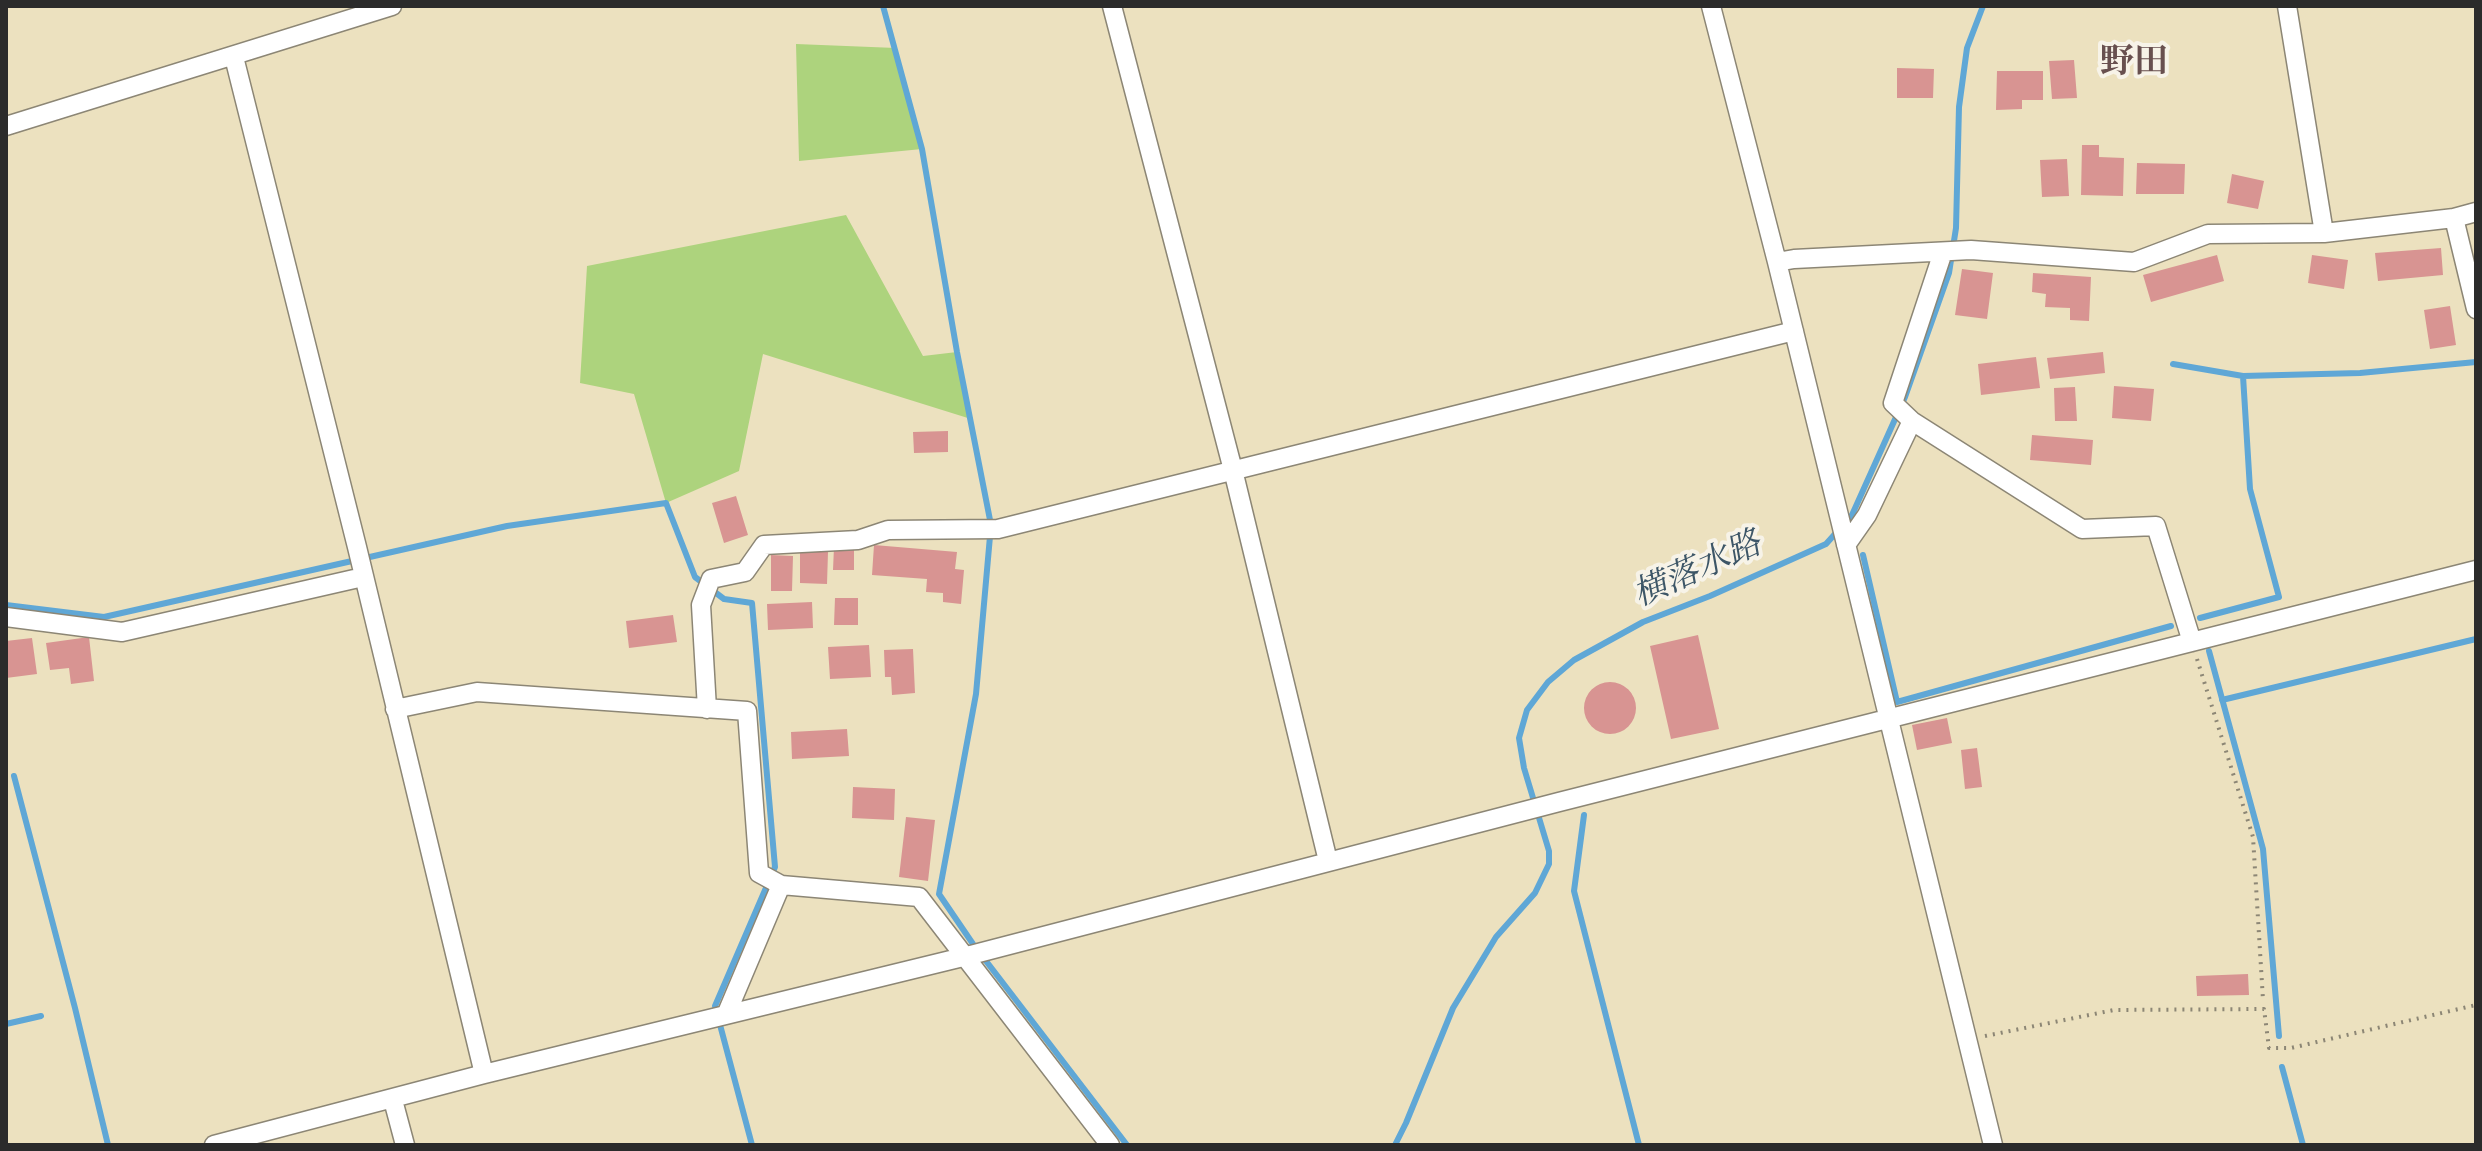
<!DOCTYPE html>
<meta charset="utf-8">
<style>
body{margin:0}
#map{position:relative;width:2482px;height:1151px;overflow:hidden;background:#ece1bf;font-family:"Libre Bodoni",serif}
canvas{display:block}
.frame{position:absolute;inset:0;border:8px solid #2b2b2b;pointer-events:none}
</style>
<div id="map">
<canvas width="2482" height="1151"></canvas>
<div class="frame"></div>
</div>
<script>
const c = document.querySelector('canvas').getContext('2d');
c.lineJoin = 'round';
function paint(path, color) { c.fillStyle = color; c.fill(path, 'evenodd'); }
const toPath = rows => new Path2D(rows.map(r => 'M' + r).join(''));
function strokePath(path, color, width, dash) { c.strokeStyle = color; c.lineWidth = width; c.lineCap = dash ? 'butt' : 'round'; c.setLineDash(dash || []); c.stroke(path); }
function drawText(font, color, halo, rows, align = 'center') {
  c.font = font + ' "Libre Bodoni","Noto Serif JP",serif'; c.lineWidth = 8; c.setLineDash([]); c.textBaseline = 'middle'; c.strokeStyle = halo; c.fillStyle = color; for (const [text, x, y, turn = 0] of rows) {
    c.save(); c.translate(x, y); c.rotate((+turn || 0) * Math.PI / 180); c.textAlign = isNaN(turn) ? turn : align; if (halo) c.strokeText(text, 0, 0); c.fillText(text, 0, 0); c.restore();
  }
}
const green = toPath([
 [796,44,896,48,922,149,799,161],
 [846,215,923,356,957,352,971,419,763,354,739,471,666,503,634,394,580,383,587,266]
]);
const stream = toPath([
 [883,6,922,149,957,352,991,525,976,694,939,894,973,944,1127,1145],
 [2173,364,2243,376,2360,373,2476,362],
 [1863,555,1897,702,2171,626],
 [6,605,104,617,507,526,666,503,695,577,724,599,752,603,775,867,715,1006,752,1145],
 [2200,618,2279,597,2250,489,2243,376],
 [2209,651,2263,849,2279,1036],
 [2222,700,2476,639],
 [14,776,75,1008,108,1145],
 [1584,815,1574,891,1639,1145],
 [6,1024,41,1016],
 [2282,1067,2303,1145],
 [1395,1145,1406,1123,1453,1008,1496,937,1535,893,1549,864,1549,851,1524,768,1519,738,1527,710,1548,682,1574,660,1643,622,1710,596,1826,544,1852,515,1905,397,1949,273,1956,228,1959,107,1967,48,1983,6]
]);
const building = toPath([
 [2074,60,2077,98,2052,99,2049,61],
 [1897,68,1934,69,1933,98,1897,98],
 [1997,71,2043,71,2043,100,2022,100,2022,109,1996,110],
 [2082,145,2099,145,2099,157,2124,158,2123,196,2081,195],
 [2067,159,2069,196,2042,197,2040,160],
 [2137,163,2185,164,2184,194,2136,194],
 [2232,174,2264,181,2258,209,2227,203],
 [2441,248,2443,275,2378,281,2375,253],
 [2217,255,2224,281,2151,302,2143,275],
 [2312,255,2348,260,2344,289,2308,283],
 [1962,269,1993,273,1987,319,1955,315],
 [2033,273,2091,277,2089,321,2070,320,2070,308,2045,307,2046,294,2032,292],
 [2450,306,2456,345,2430,349,2424,310],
 [2103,352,2105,373,2050,379,2047,358],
 [2036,357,2040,388,1981,395,1978,364],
 [2114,386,2154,389,2151,421,2112,418],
 [2075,387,2077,421,2055,421,2054,388],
 [948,431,948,452,914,453,913,432],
 [2032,435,2093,440,2091,465,2030,460],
 [736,496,748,535,724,543,712,503],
 [874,545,957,552,955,569,964,570,961,604,943,602,943,593,926,592,927,579,872,575],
 [834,547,854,548,854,570,833,570],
 [800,552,828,552,827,584,800,583],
 [771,555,793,556,792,591,771,591],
 [835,598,858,598,858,625,834,625],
 [812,602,813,628,768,630,767,604],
 [673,615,677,642,629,648,626,621],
 [1698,635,1719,729,1671,739,1650,646],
 [89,637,94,681,71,684,69,668,50,670,46,643],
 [32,638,37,674,6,678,6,641],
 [869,645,871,677,830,679,828,647],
 [913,649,915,693,892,695,891,677,885,677,884,650],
 '1584 708a26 26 0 1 1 52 0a26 26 0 1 1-52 0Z',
 [1947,718,1952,743,1917,750,1912,725],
 [847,729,849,756,792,759,791,732],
 [1977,748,1982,787,1965,789,1961,750],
 [853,787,895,789,894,820,852,818],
 [906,817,935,820,928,881,899,877],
 [2248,974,2249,995,2197,996,2196,976]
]);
const path = toPath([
 [2197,659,2253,837,2263,1000],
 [1985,1036,2114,1010,2264,1009,2269,1048,2291,1048,2476,1005]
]);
const street = toPath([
 [1112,6,1233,470,1328,861],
 [1711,6,1777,262,1993,1145],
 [2287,6,2324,233],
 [234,57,357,547,484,1074],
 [6,126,392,6],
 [2454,218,2476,309],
 [1943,252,1893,403,1912,421,2082,529,2156,526,2192,642],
 [1777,262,1794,259,1971,250,2134,262,2208,234,2324,233,2454,218,2476,212],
 [1846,545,1867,515,1912,421],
 [6,617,122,632,363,577],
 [395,709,477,692,747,711,759,873,781,885,919,897,1110,1145],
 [707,709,701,605,711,579,745,572,764,545,858,540,888,530,998,529,1794,331],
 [726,1015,781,885],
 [393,1100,405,1145],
 [214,1145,484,1074,963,957,1559,802,2476,570]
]);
const neighbourhoodNames = [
 ["野田",2134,64]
];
const waterNames = [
 ["横落水路",1698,571,-24]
];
paint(green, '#add37d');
strokePath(stream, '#5fa7d6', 6);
paint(building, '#d89492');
strokePath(street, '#8c8675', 21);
strokePath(path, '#8c8675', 4, [2, 6]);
strokePath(street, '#fff', 18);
drawText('bold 34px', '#68504f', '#f7f3e8', neighbourhoodNames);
drawText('italic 34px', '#3d5667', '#f7f3e8', waterNames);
</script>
